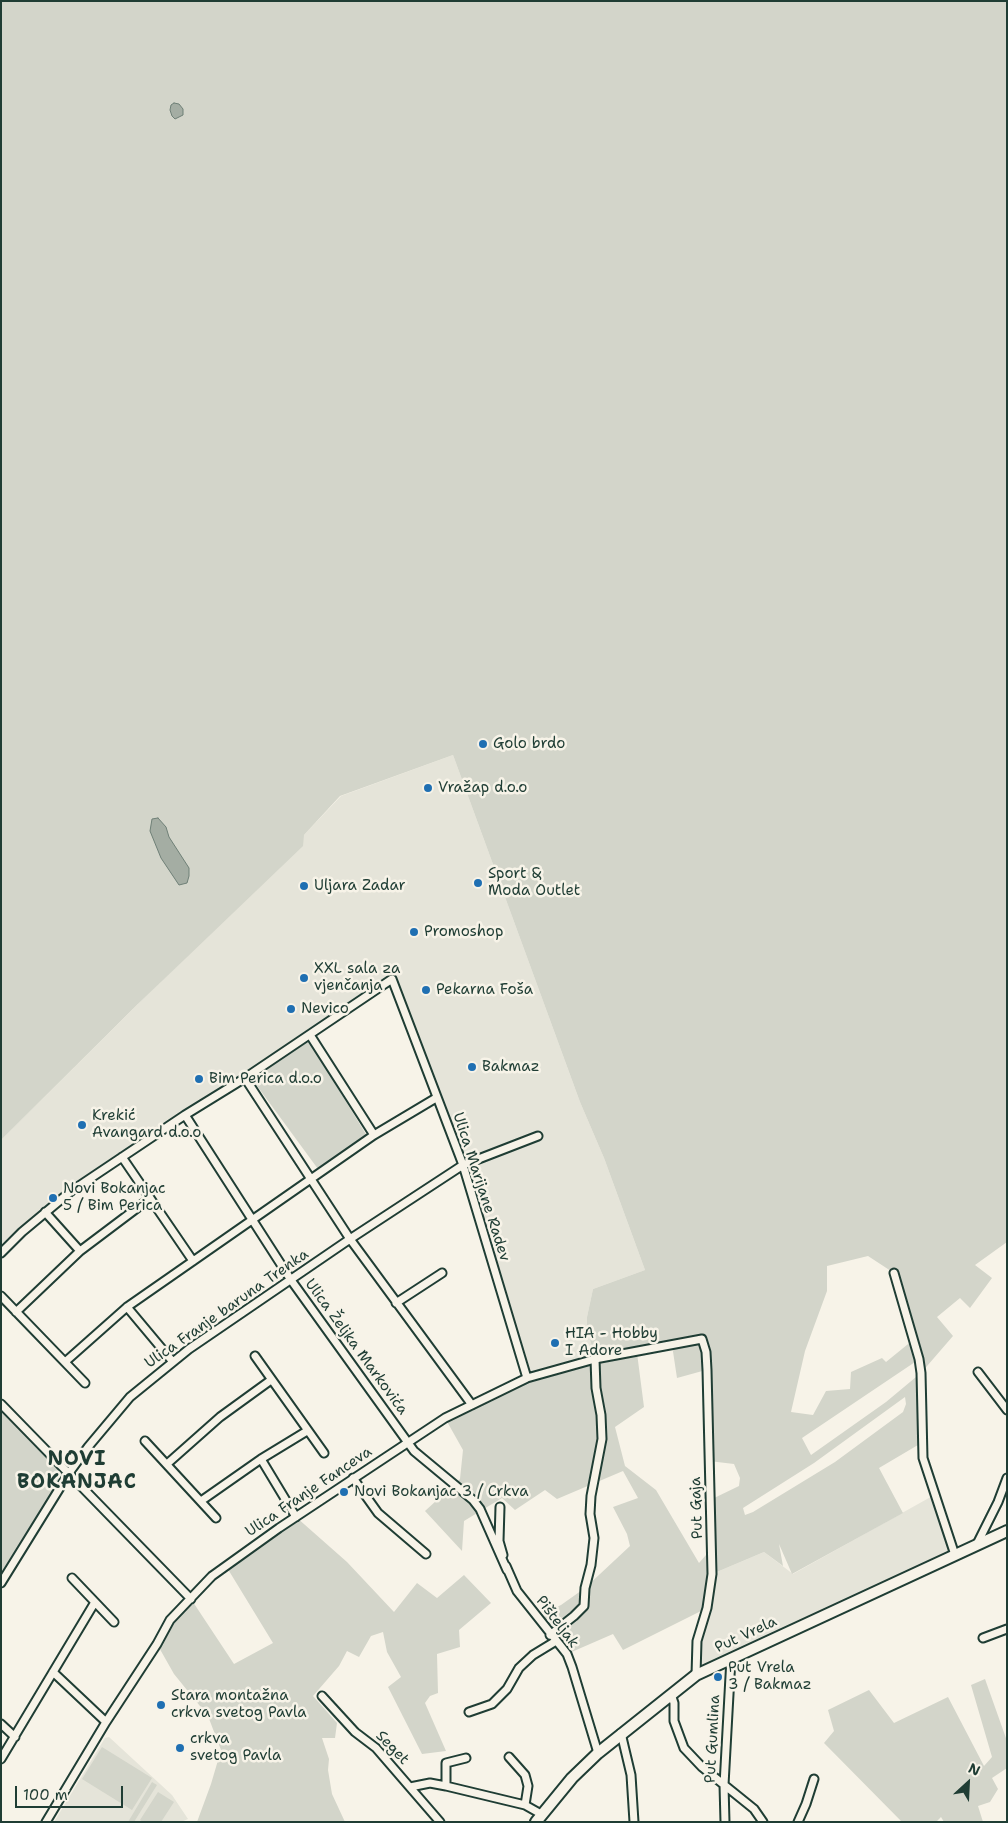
<!DOCTYPE html>
<meta charset="utf-8">
<style>
body{margin:0}
#map{position:relative;width:1008px;height:1823px;overflow:hidden;background:#f7f3e8;font-family:"Shantell Sans",sans-serif}
canvas{display:block}
.frame{position:absolute;inset:0;border:2px solid #1f3d34;pointer-events:none}
.north{position:absolute;left:943px;top:1758px;width:50px;height:50px;-webkit-text-stroke:4px #f7f3e8;paint-order:stroke;rotate:25deg;font-size:14px;font-weight:700;line-height:20px;text-align:center;color:#1f3d34}
.north::after{content:'';display:block;margin:auto;width:18px;height:22px;background:#1f3d34;clip-path:polygon(50% 0,100% 100%,50% 72%,0 100%)}
.scale{position:absolute;left:15px;top:1786px;width:108px;height:22px;box-sizing:border-box;border:2px solid #1f3d34;border-top:0;padding-left:6px;font-size:15px;line-height:18px;white-space:nowrap;color:#1f3d34;-webkit-text-stroke:4px #f7f3e8;paint-order:stroke}
</style>
<div id="map">
<canvas width="1008" height="1823"></canvas>
<div class="frame"></div>
<div class="north">N</div>
<div class="scale">100 m</div>
</div>
<script>
const c = document.querySelector('canvas').getContext('2d');
c.lineJoin = 'round';
function paint(path, color) { c.fillStyle = color; c.fill(path, 'evenodd'); }
const toPath = rows => new Path2D(rows.map(r => 'M' + r).join(''));
function strokePath(path, color, width, dash) { c.strokeStyle = color; c.lineWidth = width; c.lineCap = dash ? 'butt' : 'round'; c.setLineDash(dash || []); c.stroke(path); }
function drawText(font, color, halo, rows, align = 'center') {
  c.font = font + ' "Shantell Sans",sans-serif'; c.lineWidth = 5; c.setLineDash([]); c.textBaseline = 'middle'; c.strokeStyle = halo; c.fillStyle = color; for (const [text, x, y, turn = 0] of rows) {
    c.save(); c.translate(x, y); c.rotate((+turn || 0) * Math.PI / 180); c.textAlign = isNaN(turn) ? turn : align; if (halo) c.strokeText(text, 0, 0); c.fillText(text, 0, 0); c.restore();
  }
}
const built = toPath([
 [453,755,580,1102,604,1158,645,1270,593,1289,587,1317,587,1327,595,1359,527,1378,463,1165,392,979,70,1192,1,1253,1,1140,226,917,341,796],
 [936,1494,955,1555,696,1675,697,1641,712,1574,764,1552,793,1574],
 [109,1737,172,1795,188,1819,181,1822,54,1822,105,1738]
]);
const green = toPath([
 [1,1,1007,1,1007,1242,975,1265,992,1278,970,1308,960,1298,937,1317,953,1336,921,1373,918,1360,802,1438,811,1455,886,1402,916,1377,920,1405,918,1425,922,1429,923,1442,879,1468,903,1513,792,1574,779,1544,783,1566,764,1552,712,1574,707,1608,623,1650,613,1634,567,1654,536,1617,561,1605,585,1588,630,1546,627,1534,613,1507,638,1498,623,1471,557,1499,545,1490,515,1510,502,1498,464,1521,462,1551,425,1511,460,1479,463,1450,445,1418,527,1378,595,1359,587,1327,587,1317,593,1289,645,1270,604,1158,580,1102,453,755,340,796,304,835,303,846,138,1004,1,1140],
 [868,1256,894,1273,913,1340,886,1362,882,1358,851,1372,850,1389,826,1391,813,1415,791,1412,805,1351,827,1291,827,1266],
 [672,1345,677,1378,706,1370,709,1461,734,1464,740,1478,739,1486,710,1500,711,1531,706,1555,699,1563,656,1490,625,1466,615,1427,644,1407,637,1353],
 [905,1397,906,1404,903,1412,835,1462,753,1512,745,1515,743,1508,814,1463],
 [309,1041,367,1136,318,1169,252,1079],
 [1,1404,69,1473,1,1583],
 [296,1517,347,1562,394,1612,417,1583,437,1598,464,1575,491,1603,459,1630,460,1647,437,1654,438,1693,430,1696,425,1703,446,1751,422,1754,388,1687,401,1677,387,1652,383,1632,371,1636,359,1657,347,1651,339,1666,313,1696,337,1723,335,1738,322,1738,329,1759,328,1770,332,1794,345,1822,197,1822,211,1784,221,1750,208,1716,174,1674,157,1644,170,1620,191,1599,234,1664,273,1643,226,1566],
 [985,1679,1007,1741,1007,1768,992,1778,998,1789,990,1802,978,1806,983,1822,944,1822,941,1817,936,1822,902,1822,824,1743,834,1731,828,1710,869,1690,894,1723,948,1697,984,1766,992,1757,971,1685],
 [102,1747,152,1778,132,1810,82,1779],
 [152,1782,157,1785,134,1822,128,1822],
 [158,1792,174,1802,161,1822,143,1822,140,1820]
]);
const water = toPath([
 [174,103,179,104,183,109,183,115,175,119,172,116,170,110,171,105,174,103],
 [158,818,166,827,169,837,189,868,189,876,187,883,179,885,161,858,150,831,152,819,158,818]
]);
const minor = toPath([
 [310,1035,374,1135],
 [245,1078,350,1239,472,1405],
 [185,1115,291,1280,414,1451,473,1500,480,1509,507,1570],
 [122,1157,193,1261],
 [45,1212,80,1251],
 [1,1253,22,1232,70,1192,185,1115,245,1078,392,979,463,1165,527,1378],
 [894,1273,919,1359,921,1373,923,1458,955,1555],
 [1,1296,85,1383],
 [396,1303,442,1273],
 [127,1307,173,1362],
 [16,1312,80,1251,149,1199],
 [255,1356,324,1453],
 [65,1362,127,1307,374,1135,436,1098],
 [978,1372,1007,1410],
 [1,1404,191,1599],
 [145,1441,216,1518],
 [261,1459,296,1517],
 [167,1464,220,1417,271,1380],
 [353,1478,378,1513,426,1554],
 [201,1501,261,1459,307,1431],
 [500,1507,499,1541,503,1555],
 [977,1544,998,1502,1007,1478],
 [506,1566,517,1591,567,1654,572,1667,598,1753],
 [72,1578,114,1622],
 [1,1583,69,1473,88,1447,130,1397,189,1349,350,1239,463,1165,538,1136],
 [550,1635,574,1616,584,1606,585,1588,591,1565,594,1538,590,1514,591,1496,602,1439,601,1415,596,1388,595,1359],
 [983,1638,1007,1629],
 [53,1672,106,1722],
 [671,1694,674,1703,674,1721,684,1748,702,1767,754,1809,763,1822],
 [322,1696,355,1732,376,1748,440,1822],
 [469,1712,492,1704,507,1689,519,1668,533,1655,556,1641],
 [1,1724,15,1737],
 [621,1733,631,1775,634,1822],
 [509,1757,525,1775,528,1786,525,1805],
 [1,1759,95,1602],
 [446,1786,446,1763,466,1758],
 [410,1787,430,1783,446,1786,525,1805,541,1814],
 [46,1822,106,1722,157,1644,170,1620,212,1576,279,1528,445,1418,527,1378,595,1359,702,1339,706,1352,707,1370,712,1574,707,1608,697,1641,696,1675],
 [725,1822,724,1785,731,1658],
 [798,1822,806,1804,814,1779]
]);
const secondary = toPath([
 [536,1822,572,1778,598,1753,696,1675,1007,1531]
]);
const markers = [
 [483,744,5,"#1f6fb2"],
 [428,788,5,"#1f6fb2"],
 [478,883,5,"#1f6fb2"],
 [304,886,5,"#1f6fb2"],
 [414,932,5,"#1f6fb2"],
 [304,978,5,"#1f6fb2"],
 [426,990,5,"#1f6fb2"],
 [291,1009,5,"#1f6fb2"],
 [472,1067,5,"#1f6fb2"],
 [199,1079,5,"#1f6fb2"],
 [82,1125,5,"#1f6fb2"],
 [53,1198,5,"#1f6fb2"],
 [555,1343,5,"#1f6fb2"],
 [344,1492,5,"#1f6fb2"],
 [718,1677,5,"#1f6fb2"],
 [161,1705,5,"#1f6fb2"],
 [180,1748,5,"#1f6fb2"]
];
const poiNames = [
 ["Golo brdo",493,744],
 ["Vražap d.o.o",438,788],
 ["Sport &",488,874],
 ["Moda Outlet",488,891],
 ["Uljara Zadar",314,886],
 ["Promoshop",424,932],
 ["XXL sala za",314,969],
 ["vjenčanja",314,986],
 ["Pekarna Foša",436,990],
 ["Nevico",301,1009],
 ["Bakmaz",482,1067],
 ["Bim Perica d.o.o",209,1079],
 ["Krekić",92,1116],
 ["Avangard d.o.o",92,1133],
 ["Novi Bokanjac",63,1189],
 ["5 / Bim Perica",63,1206],
 ["HIA - Hobby",565,1334],
 ["I Adore",565,1351],
 ["Novi Bokanjac 3 / Crkva",354,1492],
 ["Put Vrela",728,1668],
 ["3 / Bakmaz",728,1685],
 ["Stara montažna",171,1696],
 ["crkva svetog Pavla",171,1713],
 ["crkva",190,1739],
 ["svetog Pavla",190,1756]
];
const streetNames = [
 ["Ulica Marijane Radev",481,1187,72],
 ["Ulica Franje baruna Trenka",227,1309,-35],
 ["Ulica Željka Markovića",356,1347,54],
 ["Ulica Franje Fanceva",309,1492,-34],
 ["Put Gaja",697,1508,-92],
 ["Pišteljak",557,1622,53],
 ["Put Vrela",746,1635,-25],
 ["Put Gumlina",713,1739,-87],
 ["Seget",392,1748,46]
];
const districtNames = [
 ["NOVI",77,1460],
 ["BOKANJAC",77,1483]
];
paint(built, '#e5e4d9');
paint(green, '#d3d5ca');
paint(water, '#a4ada3');
strokePath(water, '#6f8077', 1);
strokePath(minor, '#1f3d34', 11);
strokePath(secondary, '#1f3d34', 14);
strokePath(minor, '#f7f3e8', 7);
strokePath(secondary, '#f7f3e8', 10);
for (const [x, y, r, color] of markers) { const dot = new Path2D(); dot.arc(x, y, r, 0, 2 * Math.PI); c.fillStyle = color; c.fill(dot); strokePath(dot, '#f7f3e8', 2); }
drawText('15px', '#1f3d34', '#f7f3e8', poiNames, 'left');
drawText('15px', '#1f3d34', '#f7f3e8', streetNames);
c.letterSpacing = '1px';
drawText('bold 20px', '#1f3d34', '#f7f3e8', districtNames);
c.letterSpacing = '0px';
</script>
